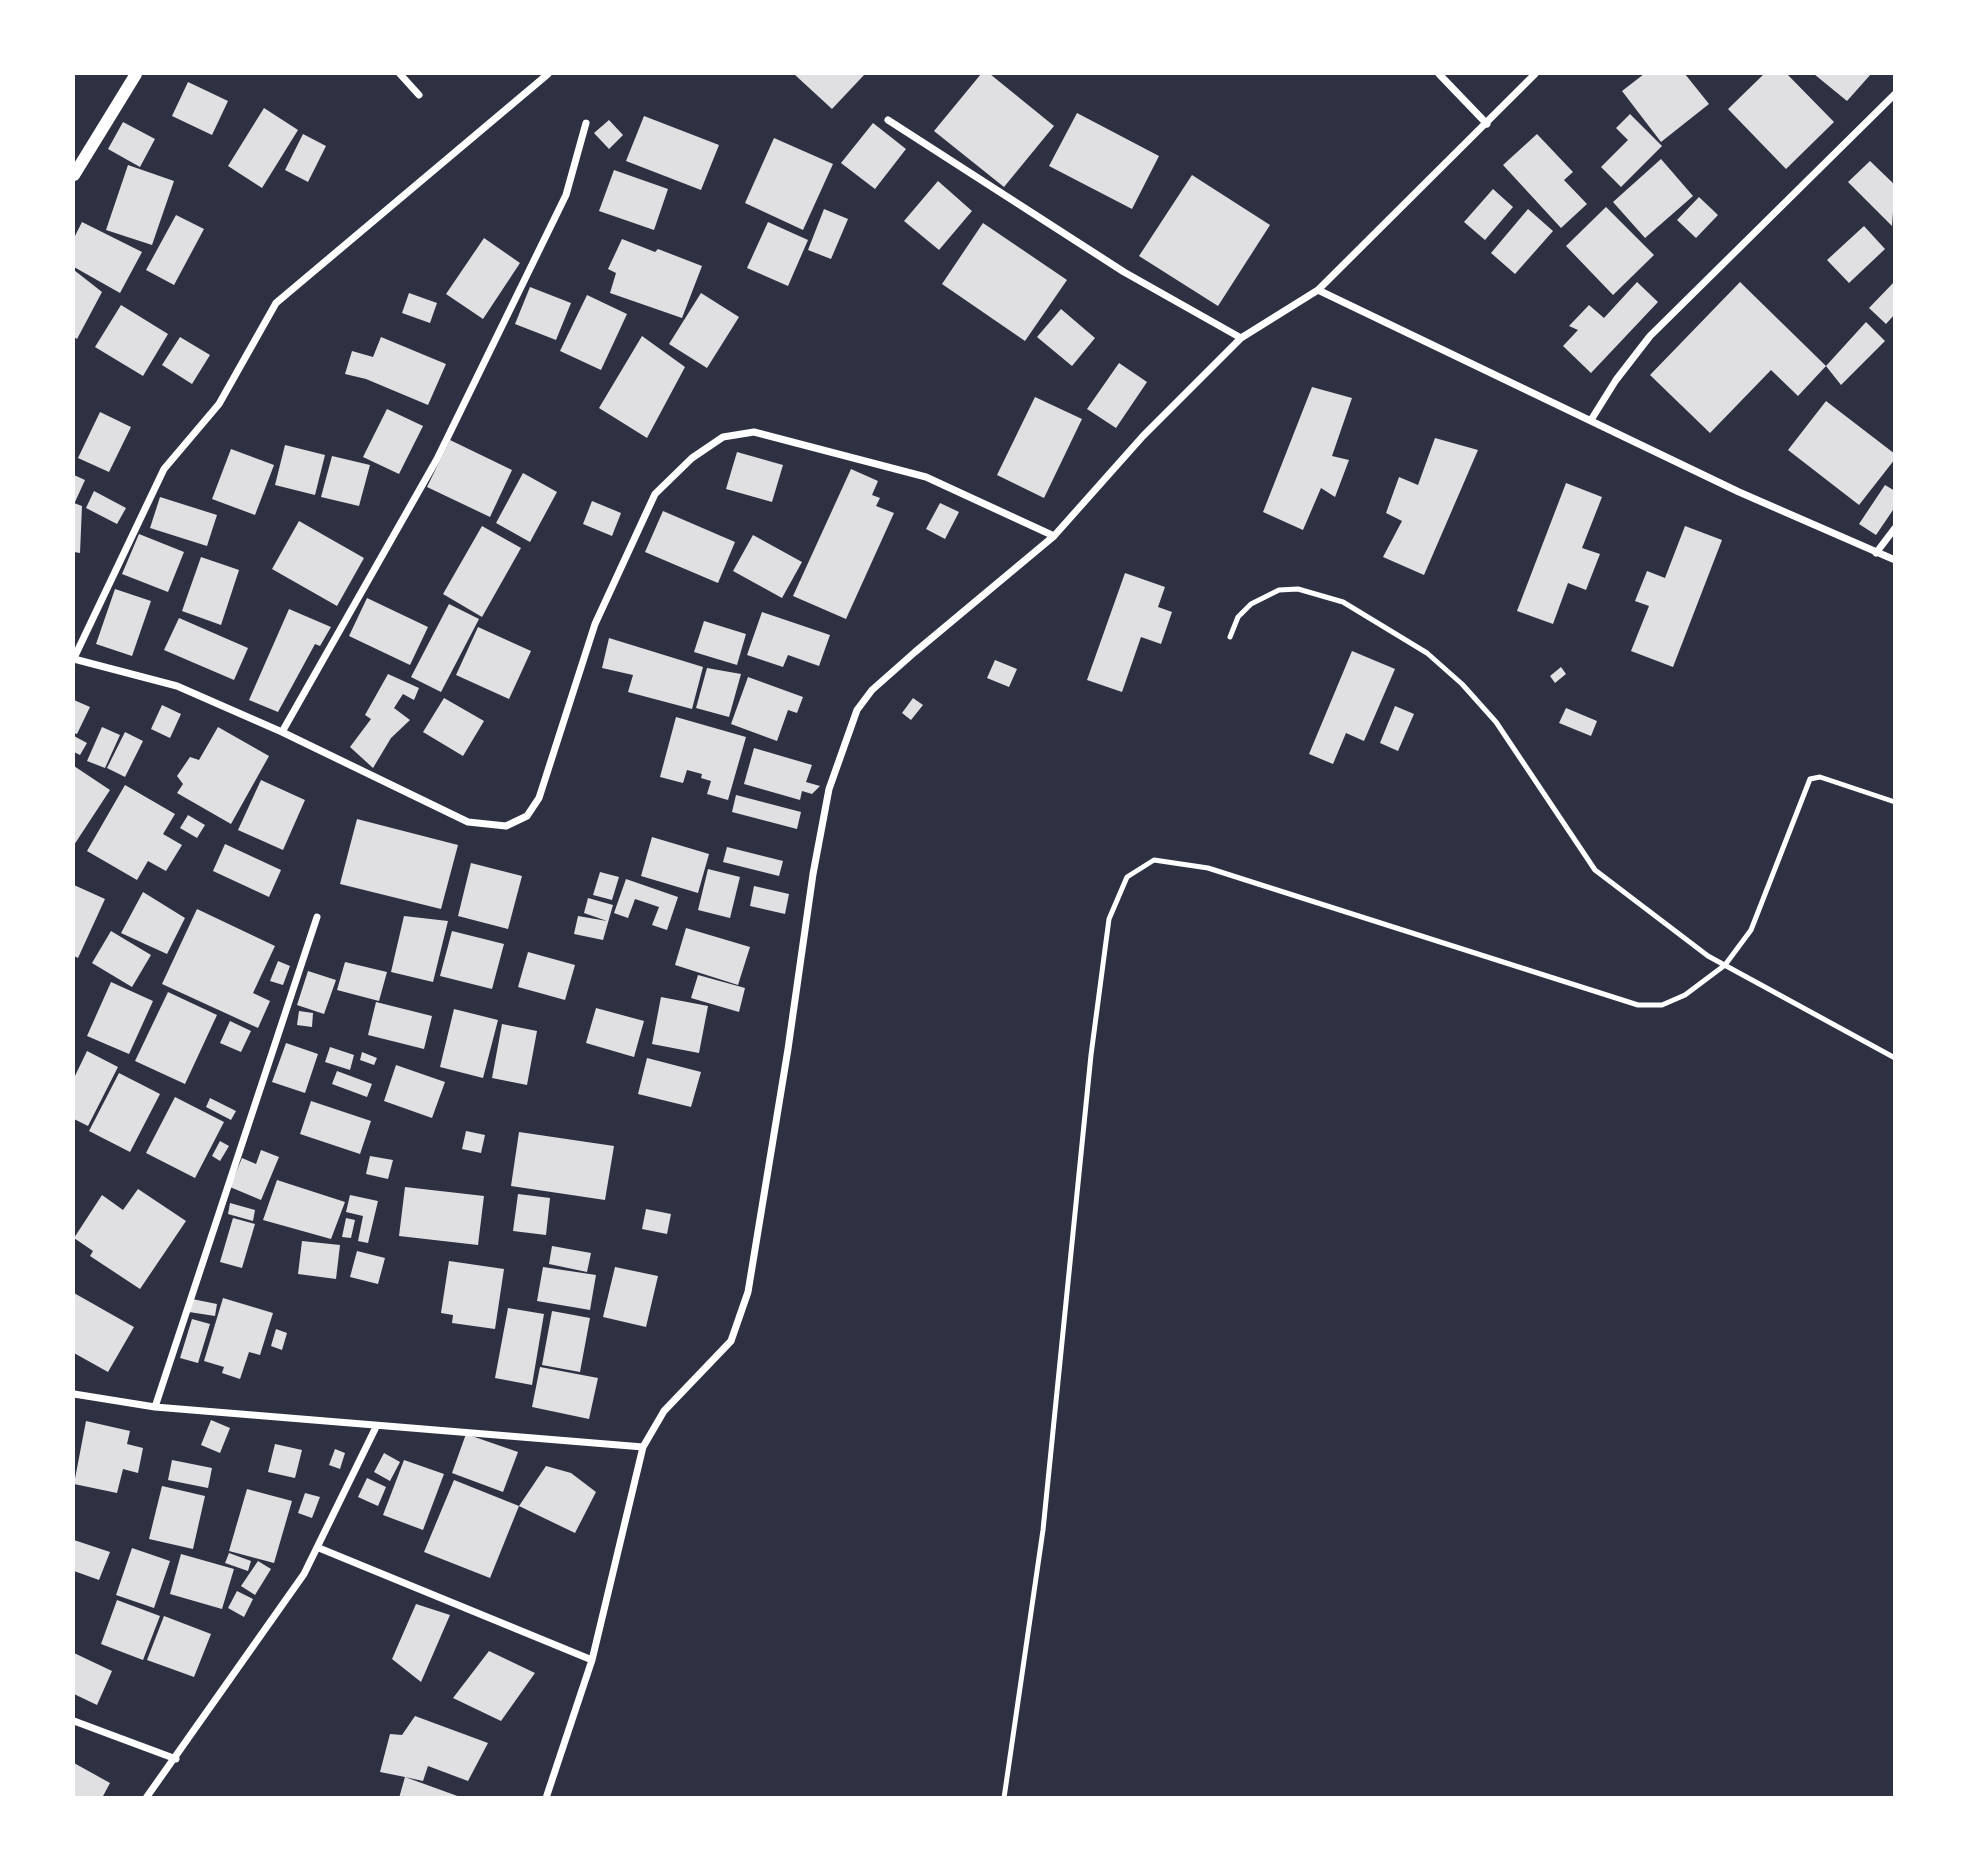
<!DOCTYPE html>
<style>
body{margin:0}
#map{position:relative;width:1968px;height:1871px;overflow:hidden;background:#2d3142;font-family:"Space Grotesk",sans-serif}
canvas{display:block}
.frame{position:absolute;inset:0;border:75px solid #fff;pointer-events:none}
</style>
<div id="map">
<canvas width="1968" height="1871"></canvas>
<div class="frame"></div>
</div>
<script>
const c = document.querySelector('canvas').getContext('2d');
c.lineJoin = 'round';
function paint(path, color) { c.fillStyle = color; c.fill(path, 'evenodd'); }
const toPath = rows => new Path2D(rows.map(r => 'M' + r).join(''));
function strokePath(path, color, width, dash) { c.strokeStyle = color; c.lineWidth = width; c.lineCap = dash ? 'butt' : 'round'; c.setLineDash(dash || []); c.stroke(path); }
const building = toPath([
 [794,74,862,74,864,75,832,109],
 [981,74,990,74,1054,126,1004,187,934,131],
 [1644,74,1685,74,1709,104,1661,142,1622,91],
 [1764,74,1787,74,1834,122,1786,169,1728,109],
 [1814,74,1871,74,1847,101],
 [188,82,228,101,212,135,172,116],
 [264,108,298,130,262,188,228,166],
 [1077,113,1159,156,1132,209,1049,166],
 [1630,114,1662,146,1621,187,1601,167,1628,140,1616,128],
 [644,116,719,145,701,190,626,161],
 [609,120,623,135,609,149,594,133],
 [123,122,155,139,140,167,108,149],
 [873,123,906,149,875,189,841,163],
 [303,134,326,146,308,182,285,170],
 [1537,134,1573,172,1564,180,1587,204,1561,228,1503,165],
 [774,138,833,164,803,230,745,203],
 [1661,159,1693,196,1645,238,1613,202],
 [1870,161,1895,185,1892,226,1848,182],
 [128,165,174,181,152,245,106,230],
 [614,170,668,189,654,230,599,211],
 [1192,175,1270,225,1218,306,1139,256],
 [938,181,972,211,939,250,904,221],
 [1493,189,1513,207,1485,240,1464,222],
 [1699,197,1718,215,1696,238,1677,220],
 [1606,207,1654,255,1613,295,1566,246],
 [824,209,848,219,831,259,808,250],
 [1528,209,1553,231,1515,274,1491,253],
 [176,215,204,229,174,285,146,270],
 [82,222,142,252,120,293,74,267,74,238],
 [768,222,808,240,788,286,747,268],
 [983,223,1067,280,1025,341,942,284],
 [1864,226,1885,249,1849,283,1827,260],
 [484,238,520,263,483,319,446,294],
 [622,239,655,252,658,249,702,266,682,318,610,293,616,273,608,269],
 [74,270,102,292,77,339,74,337],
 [1895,281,1895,314,1886,324,1869,308],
 [1637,282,1658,302,1591,373,1563,346,1578,330,1569,326,1589,305,1604,318],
 [1740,282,1826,366,1798,396,1771,370,1710,433,1650,375],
 [530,287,571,303,556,340,515,324],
 [409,293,437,303,430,323,402,313],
 [701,293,739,317,707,368,669,344],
 [587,295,627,314,601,370,560,351],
 [121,305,168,334,143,376,95,347],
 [1061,309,1095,338,1072,366,1037,337],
 [1866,322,1885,341,1841,385,1826,366],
 [642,336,685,367,647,438,599,408],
 [180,337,210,355,192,384,162,365],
 [381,337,446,364,428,405,366,379,345,374,352,351,373,357],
 [1119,363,1147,382,1116,428,1087,409],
 [1312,387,1352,398,1332,456,1349,460,1335,497,1321,488,1303,530,1263,512],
 [1035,397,1082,419,1044,498,997,475],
 [1826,401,1895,454,1895,459,1859,505,1788,450],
 [387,409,423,426,399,474,363,457],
 [100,412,131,427,109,472,78,458],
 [1435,438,1478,450,1424,575,1383,557,1402,521,1386,513,1399,477,1418,485],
 [450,440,512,470,490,517,427,487],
 [285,445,325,455,315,495,275,485],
 [231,449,274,465,255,515,212,499],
 [737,452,783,465,772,502,726,489],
 [332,456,370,465,359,506,321,497],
 [851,469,878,481,872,495,880,498,876,506,894,513,846,619,793,596],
 [523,473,557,492,530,542,496,523],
 [74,475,85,480,75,502,74,501],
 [1566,483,1602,497,1582,548,1600,554,1586,590,1568,583,1553,624,1517,611],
 [1885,485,1895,491,1895,507,1876,535,1859,524],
 [94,491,126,508,117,524,86,508],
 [160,497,217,515,207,546,150,528],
 [592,501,621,513,612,536,583,524],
 [74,503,82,506,80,553,74,552],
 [940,503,959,512,945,539,926,529],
 [663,511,735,542,718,583,645,552],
 [299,521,364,558,337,606,272,569],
 [482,526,521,548,482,617,443,594],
 [1685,526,1722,540,1673,667,1631,651,1649,606,1635,601,1647,571,1665,578],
 [139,534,184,552,168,592,122,574],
 [753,535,802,562,782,598,733,571],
 [201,557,239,570,221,625,182,611],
 [1125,573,1165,587,1158,607,1172,612,1161,644,1141,637,1122,692,1087,680],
 [115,589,151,601,132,656,96,644],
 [367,598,428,627,410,665,349,636],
 [449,604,479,619,441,692,411,677],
 [289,609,331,627,320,646,315,644,278,712,249,700],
 [762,612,830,635,819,666,788,655,783,667,747,655],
 [179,618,248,648,234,680,164,650],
 [704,621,746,634,737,665,694,652],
 [478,627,531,651,509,699,456,675],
 [609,638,703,667,692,709,628,692,633,675,602,668],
 [1352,651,1395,669,1364,741,1346,733,1333,764,1309,754],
 [995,660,1017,669,1009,687,987,678],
 [1561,667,1566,674,1555,683,1550,676],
 [707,668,741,674,729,717,696,708],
 [388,674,419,688,414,700,403,694,394,708,410,720,391,738,373,768,350,747,371,719,365,715],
 [748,677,803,697,797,713,788,710,777,741,731,724],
 [444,698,484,721,463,756,423,732],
 [913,698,923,705,911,720,902,713],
 [74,700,90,707,77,734,74,733],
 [162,705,181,714,170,738,151,729],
 [1395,706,1414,714,1398,751,1380,743],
 [1566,708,1597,721,1591,736,1559,723],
 [676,717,746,737,728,800,707,794,711,781,701,778,702,774,687,770,683,783,660,777],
 [102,727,120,735,105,768,87,761],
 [218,727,269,756,231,824,177,793,183,784,177,776,190,757,199,760],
 [125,732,143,741,125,777,107,768],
 [74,736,87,743,80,755,74,752],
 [754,748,812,765,806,782,820,786,812,794,802,791,800,800,744,784],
 [74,766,110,790,74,845],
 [261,780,305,800,283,850,238,830],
 [125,785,175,814,163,834,182,845,166,871,148,861,137,880,87,851],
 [736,795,801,812,797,829,732,812],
 [188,815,205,825,197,838,180,828],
 [357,819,458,845,441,909,340,884],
 [652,837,709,854,698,893,641,876],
 [225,844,281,870,269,897,213,871],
 [727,847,783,861,779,876,723,862],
 [471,863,522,876,508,929,458,916],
 [708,869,740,877,730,918,698,910],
 [600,872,619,877,612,900,593,895],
 [626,879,678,897,667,930,652,925,659,907,635,899,628,918,614,913],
 [74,885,105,899,78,958,74,956],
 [754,886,789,894,785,914,750,906],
 [143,892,185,918,167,954,121,933],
 [588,898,613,905,603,940,574,934,578,916,607,921,584,913],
 [197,909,275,946,253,993,270,1001,258,1028,162,984],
 [404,916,448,921,433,982,391,972],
 [686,928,750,947,738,985,675,965],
 [111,931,151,955,132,987,92,963],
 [452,931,504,944,492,989,440,976],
 [528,952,575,965,565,1000,518,987],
 [278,961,290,966,283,985,270,981],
 [345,962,387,972,379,1001,337,990],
 [308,971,336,980,324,1014,297,1005],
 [698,975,745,988,739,1012,691,998],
 [111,982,153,1001,129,1054,87,1036],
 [168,992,217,1015,185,1084,135,1061],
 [661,997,708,1006,699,1053,652,1044],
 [376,1002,432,1016,424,1049,368,1035],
 [596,1008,644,1021,634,1057,586,1043],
 [454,1009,498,1020,483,1078,440,1067],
 [299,1011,313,1013,312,1027,297,1025],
 [230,1021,251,1031,241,1052,220,1043],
 [502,1024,537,1031,527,1085,492,1078],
 [286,1043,318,1054,305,1093,272,1082],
 [330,1047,354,1055,350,1070,325,1062],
 [87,1051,118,1067,88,1126,74,1119,74,1078],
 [362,1052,377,1058,374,1065,360,1060],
 [647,1058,701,1072,691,1107,638,1094],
 [396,1065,445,1082,432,1118,384,1101],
 [337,1071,372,1084,367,1097,332,1084],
 [119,1073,160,1094,130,1152,89,1131],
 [175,1097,224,1122,195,1178,146,1153],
 [210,1098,236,1111,231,1120,206,1107],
 [311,1101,371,1121,360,1154,300,1134],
 [466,1131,485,1135,481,1153,462,1149],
 [519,1132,614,1146,605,1200,511,1186],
 [220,1141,229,1146,220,1161,212,1156],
 [261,1150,279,1157,261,1200,230,1187,242,1158,256,1164],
 [370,1156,393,1160,388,1179,366,1174],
 [277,1180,345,1202,331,1239,263,1220],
 [405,1187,484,1196,478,1245,399,1236],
 [138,1189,186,1221,140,1289,90,1256,93,1251,74,1238,102,1195,123,1210],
 [518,1194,550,1198,546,1235,513,1231],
 [350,1195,378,1201,368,1243,358,1241,363,1216,346,1212],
 [230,1203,255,1210,253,1221,228,1214],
 [646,1209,671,1214,667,1234,642,1229],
 [233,1218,255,1224,242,1268,220,1262],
 [346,1218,355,1220,351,1238,342,1237],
 [302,1241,340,1245,336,1279,298,1274],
 [552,1246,591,1253,587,1272,549,1264],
 [357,1251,385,1258,378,1284,350,1277],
 [449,1261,504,1269,495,1329,452,1323,453,1315,441,1313],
 [543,1267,596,1275,590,1310,537,1301],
 [615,1267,658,1276,646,1327,603,1317],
 [74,1293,134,1327,108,1372,74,1353],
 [223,1298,273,1313,260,1355,249,1352,240,1379,222,1373,224,1367,204,1361],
 [192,1299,217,1304,215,1316,189,1312],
 [508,1308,544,1314,532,1385,495,1378],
 [552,1311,590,1318,580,1372,542,1365],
 [192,1319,210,1324,198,1363,180,1358],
 [276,1329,287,1333,282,1350,271,1346],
 [540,1367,598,1378,589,1419,532,1407],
 [211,1420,230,1428,220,1453,201,1445],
 [86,1421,130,1431,127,1444,143,1448,138,1473,123,1469,117,1493,74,1484],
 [466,1434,518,1452,503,1492,452,1473],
 [275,1444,302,1450,295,1478,268,1472],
 [335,1449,345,1453,340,1469,329,1465],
 [384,1453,400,1462,390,1481,374,1472],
 [172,1460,212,1468,208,1488,168,1480],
 [404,1460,444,1474,423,1530,383,1515],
 [546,1466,571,1473,596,1492,575,1533,519,1506],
 [367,1478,386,1487,378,1506,358,1497],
 [454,1480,519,1506,490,1578,424,1552],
 [162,1486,205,1496,193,1549,149,1539],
 [247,1489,292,1501,274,1563,229,1551],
 [305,1493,320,1497,312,1518,298,1513],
 [74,1540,110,1552,99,1580,74,1571],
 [132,1548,170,1561,154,1608,116,1595],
 [229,1553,251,1561,248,1571,225,1563],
 [181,1554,234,1569,222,1609,170,1594],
 [258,1561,271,1569,255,1595,241,1586],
 [237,1591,253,1599,244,1617,228,1608],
 [117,1600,160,1616,143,1660,101,1644],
 [416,1604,450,1615,421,1682,392,1659],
 [164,1616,211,1634,194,1677,147,1660],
 [489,1651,535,1673,501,1721,453,1698],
 [74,1653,112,1671,97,1705,74,1694],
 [415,1716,488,1743,468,1781,428,1766,423,1781,405,1777,463,1798,399,1798,405,1777,380,1772,390,1734,402,1735],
 [74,1763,110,1783,102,1798,74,1798]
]);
const service = toPath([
 [1230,637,1238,617,1251,604,1279,590,1298,589,1343,602,1427,653,1462,684,1496,722,1595,870,1708,956,1895,1058],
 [1004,1798,1043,1530,1091,1055,1109,919,1127,877,1154,860,1208,868,1638,1005,1662,1005,1685,995,1725,965,1751,930,1810,779,1820,777,1895,802]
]);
const minor = toPath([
 [400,74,419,95],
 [1439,74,1487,124],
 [888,120,1124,272,1241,338],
 [1318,290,1739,492,1895,560],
 [1591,420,1616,380,1650,336,1895,94],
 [1876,553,1895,528],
 [74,658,164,469,219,404,276,303,548,74],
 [74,659,177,686,282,732,468,822,506,826,527,816,539,798,595,624,655,494,692,458,723,437,754,432,926,477,1054,536],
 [282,732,437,459,566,195,586,123],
 [74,1394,155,1407,643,1447],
 [155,1407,317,917],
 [319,1548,592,1660],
 [74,1721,176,1759],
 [146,1798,304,1574,376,1427],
 [546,1798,592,1660,643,1447,664,1411,731,1341,748,1292,788,1049,813,874,829,789,857,710,872,690,915,652,1054,536,1143,436,1241,338,1318,290,1535,74]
]);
const tertiary = toPath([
 [74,175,136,74]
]);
paint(building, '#e0e0e3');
strokePath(service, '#fff', 5);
strokePath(minor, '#fff', 7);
strokePath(tertiary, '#fff', 12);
</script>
